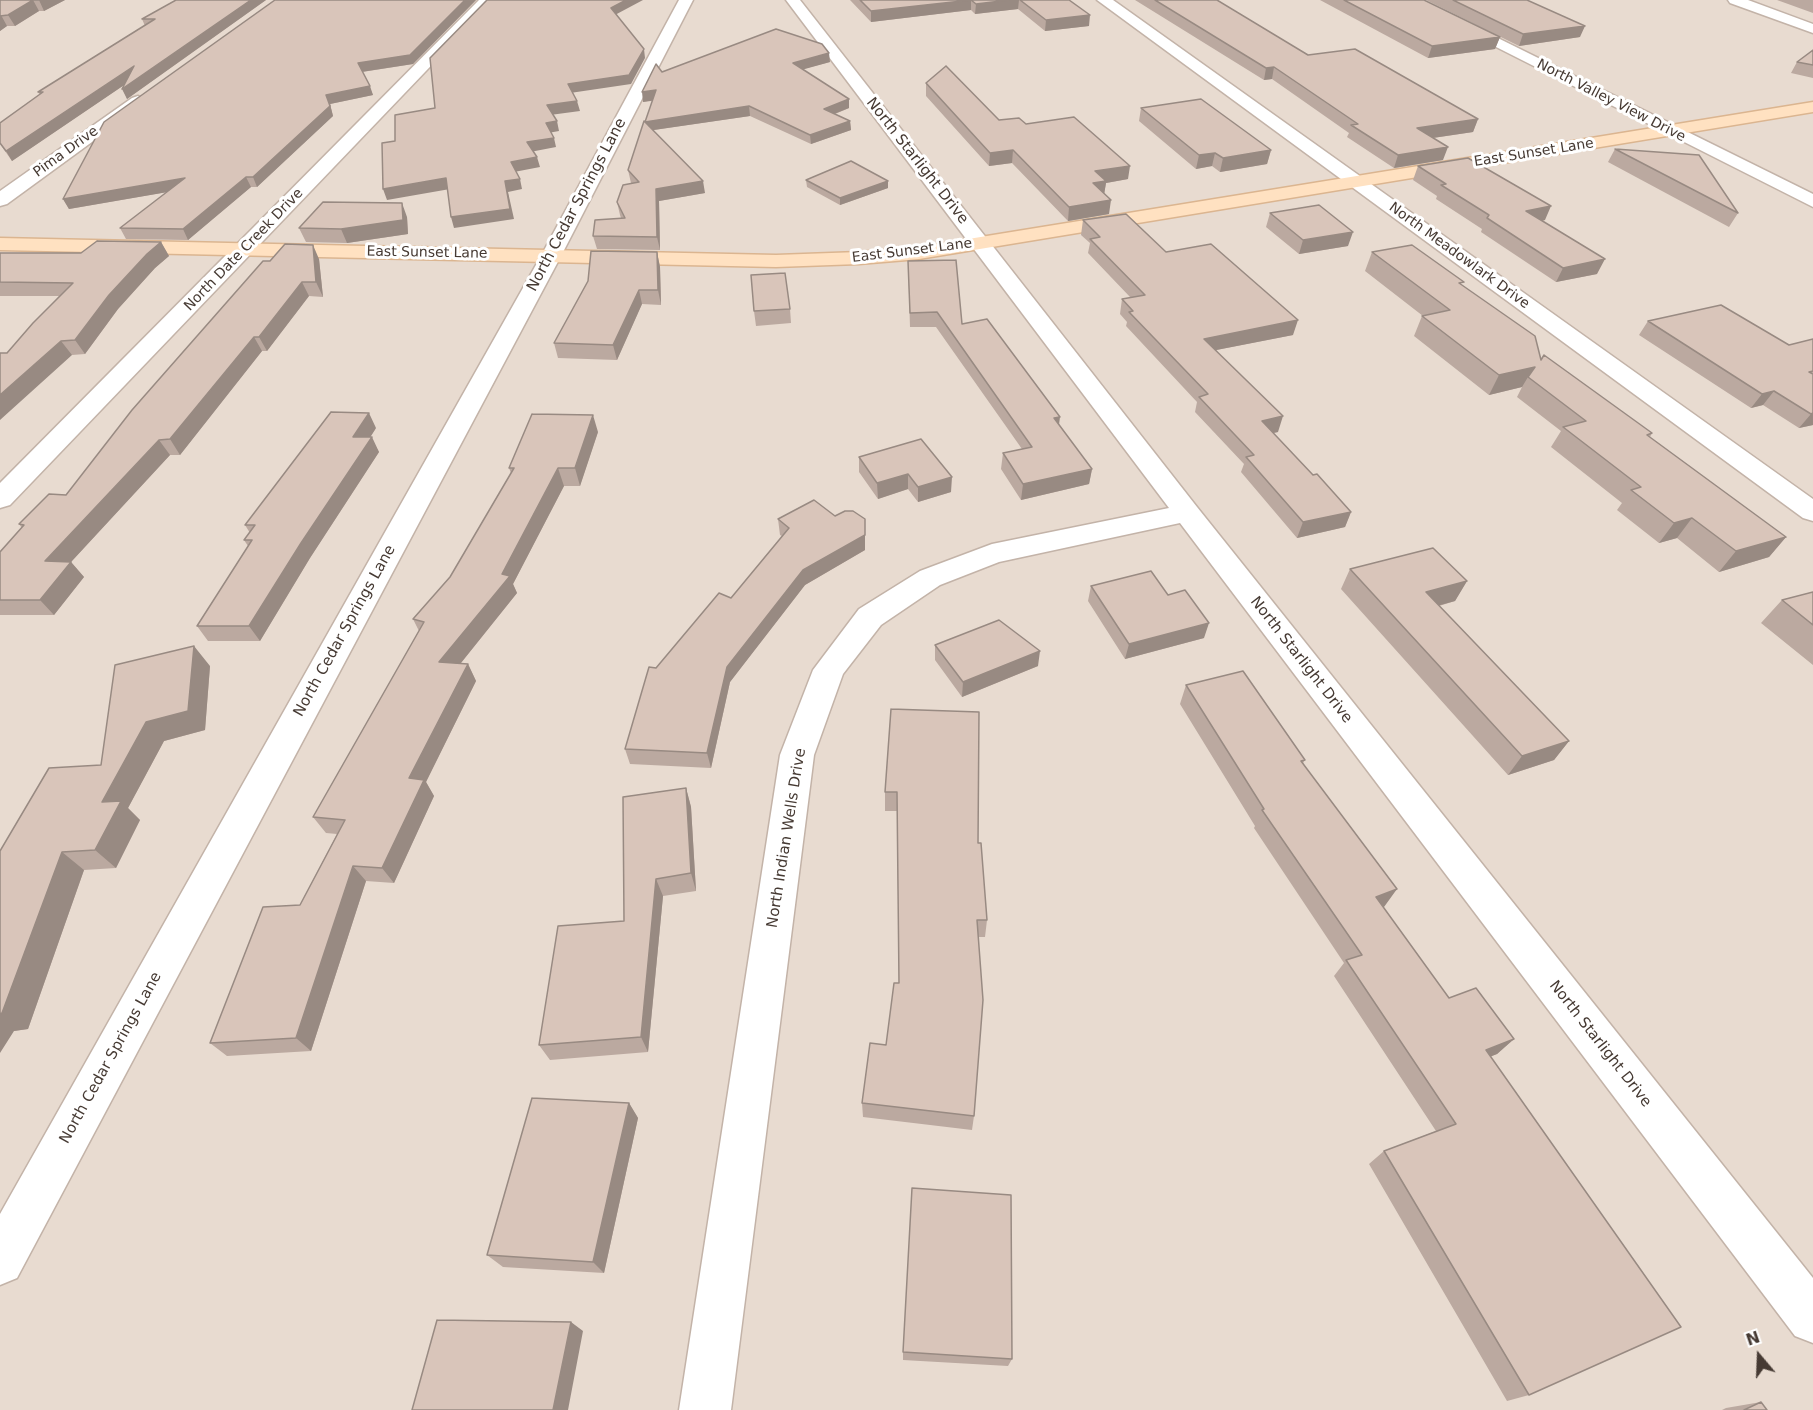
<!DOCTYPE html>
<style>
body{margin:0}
#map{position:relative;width:1813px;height:1410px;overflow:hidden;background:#f3eae3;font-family:"DejaVu Sans",sans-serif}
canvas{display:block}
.north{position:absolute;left:1729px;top:1326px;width:60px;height:60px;-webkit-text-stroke:4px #fff;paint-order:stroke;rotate:341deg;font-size:16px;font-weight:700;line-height:24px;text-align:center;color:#463a33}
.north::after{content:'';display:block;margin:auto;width:21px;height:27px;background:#463a33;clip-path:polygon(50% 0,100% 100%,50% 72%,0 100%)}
</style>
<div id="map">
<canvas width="1813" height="1410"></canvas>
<div class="north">N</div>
</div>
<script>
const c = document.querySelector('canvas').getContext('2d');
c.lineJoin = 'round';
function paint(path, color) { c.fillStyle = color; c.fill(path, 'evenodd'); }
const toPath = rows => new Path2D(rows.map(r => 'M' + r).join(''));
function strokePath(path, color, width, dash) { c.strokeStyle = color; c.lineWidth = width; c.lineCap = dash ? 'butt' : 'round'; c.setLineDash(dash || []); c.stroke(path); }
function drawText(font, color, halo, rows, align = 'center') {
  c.font = font + ' "DejaVu Sans",sans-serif'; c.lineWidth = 6; c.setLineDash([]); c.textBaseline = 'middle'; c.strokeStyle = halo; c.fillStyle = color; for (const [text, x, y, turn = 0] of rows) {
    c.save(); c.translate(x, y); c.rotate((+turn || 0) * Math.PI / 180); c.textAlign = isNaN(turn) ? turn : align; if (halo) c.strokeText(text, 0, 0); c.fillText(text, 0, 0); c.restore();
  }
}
const residential = toPath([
 [0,0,1813,0,1813,1410,0,1410]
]);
const street = toPath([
 [479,0,494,0,10,505,0,508,0,483,479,0],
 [679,0,693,0,561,256,17,1278,0,1285,0,1214,541,256,679,0],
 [786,0,800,0,1197,507,1813,1278,1813,1343,1795,1336,1180,523,999,562,940,585,881,625,843,674,814,755,731,1410,679,1410,780,755,813,670,859,609,920,571,992,544,1169,508,786,0],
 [1097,0,1113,0,1813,499,1813,521,1803,518,1097,0],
 [1403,0,1421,0,1813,194,1813,207,1403,0],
 [1728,0,1748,0,1813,24,1813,33,1730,3,1728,0],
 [138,96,146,101,144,104,7,204,0,206,0,191,132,98,138,96]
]);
const secondary = toPath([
 [1813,102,1813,112,919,259,859,264,776,267,0,250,0,238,776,255,859,252,919,247,1813,102]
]);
const wall = toPath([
 [0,0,65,0,44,11,39,11,15,26,7,26,0,31],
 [176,0,266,0,127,99,124,85,12,161,0,144,0,123,40,95,38,92,145,26,142,19],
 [275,0,476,0,413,64,362,72,373,95,330,104,333,116,257,187,251,187,188,240,126,239,120,228,167,192,69,209,63,199],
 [850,0,1069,0,1089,26,1045,31,1018,9,975,14,971,10,871,22],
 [1135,0,1217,0,1308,55,1478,119,1473,132,1433,138,1443,160,1394,168,1347,137,1349,133,1272,79,1264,80],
 [1320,0,1424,0,1500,37,1495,49,1428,58],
 [1426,0,1527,0,1580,37,1519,46],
 [1777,0,1813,0,1813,13],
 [1813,50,1813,78,1791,73,1797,62],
 [830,62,803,69,849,108,835,114,850,121,851,130,811,144,750,116,653,130,705,193,659,201,660,250,597,249,593,236,621,218,620,215,617,202,631,183,628,170,646,123,653,100,643,102,662,72],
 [926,83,999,120,1128,179,1106,183,1104,194,1109,214,1068,221,1012,163,989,166,926,96],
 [1141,108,1271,150,1267,164,1220,172,1212,166,1196,169,1139,121],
 [1615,149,1738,213,1729,227,1608,162],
 [1418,166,1545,220,1542,221,1597,274,1556,282,1481,232,1482,229,1436,199,1437,196,1413,180],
 [806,180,888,181,888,188,840,205,807,187],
 [1270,213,1348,246,1299,254,1266,227],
 [407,217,408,234,347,243,306,242,299,228],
 [1083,220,1166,252,1293,335,1216,350,1278,432,1273,433,1313,475,1351,512,1345,527,1297,538,1241,472,1244,464,1195,412,1197,402,1126,326,1127,322,1120,314,1122,299,1131,298,1088,253,1090,243,1081,235],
 [161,242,169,256,155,268,118,309,85,354,72,355,7,353,59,296,0,296,0,253,81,253],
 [657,252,660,267,661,305,642,304,617,360,558,358,554,343],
 [1372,252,1462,285,1541,360,1652,433,1650,437,1786,537,1769,557,1719,572,1677,538,1659,543,1617,510,1622,503,1551,447,1561,431,1517,397,1522,387,1489,395,1414,336,1422,316,1423,316,1365,271],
 [319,259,323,297,309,296,267,351,262,351,180,455,170,455,71,562,84,577,54,615,0,615,0,552,22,528,19,524,66,495],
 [908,261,962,324,1059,425,1092,469,1089,484,1021,500,1001,469,1003,453,1022,449,936,327,910,327],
 [790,309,791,323,756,326,754,311],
 [1648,321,1789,345,1813,339,1813,425,1799,428,1763,405,1751,408,1639,335],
 [376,428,370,437,379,452,310,558,260,641,208,641,197,626,248,546,244,540,250,533,245,525],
 [598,432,580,486,564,486,513,584,517,593,461,663,468,664,476,681,426,782,434,796,394,883,366,881,311,1051,227,1056,210,1043,300,905,337,834,326,833,313,817,419,631,413,619,450,577,511,473,509,468],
 [921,439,951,492,918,502,908,489,878,499,859,472,859,457],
 [835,516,865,535,865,550,805,585,730,682,711,768,630,764,625,749,656,668,731,598,782,536,780,535,778,519],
 [1350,569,1467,581,1455,601,1439,606,1569,741,1554,760,1508,775,1341,589],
 [1091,586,1204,638,1125,659,1088,601],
 [1813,592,1813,665,1761,623,1782,600],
 [935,645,1038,666,962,697,935,660],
 [210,666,205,730,164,741,128,808,140,820,116,868,84,870,28,1029,14,1031,0,851,101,765],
 [1186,685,1305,760,1303,763,1384,907,1383,907,1449,998,1514,1039,1497,1054,1491,1056,1529,1395,1507,1401,1369,1164,1384,1151,1436,1131,1334,976,1344,963,1254,828,1255,826,1180,704],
 [891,709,978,843,987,920,985,937,979,937,974,1116,972,1130,863,1117,862,1103,886,1045,899,983,897,811,885,811,885,792],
 [686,788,691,807,696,891,663,896,648,1052,550,1060,539,1045,624,921],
 [629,1103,638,1118,604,1273,503,1267,487,1255],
 [903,1352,1012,1359,1008,1366,903,1360],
 [1761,1402,1767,1410,1722,1410,1726,1408]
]);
const shadedWall = toPath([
 [33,0,39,11,15,26,8,15],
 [40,0,65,0,44,11,39,0],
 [251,0,266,0,127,99,122,89],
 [465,0,476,0,413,64,361,72,358,63],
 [626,0,643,0,613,16,611,8],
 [971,0,971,10,871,22,871,11],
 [1009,0,1019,0,1018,9,975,14,976,4],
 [1,15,7,26,0,31,0,16],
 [1090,15,1089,26,1045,31,1046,20],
 [1585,26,1580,37,1519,46,1523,34],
 [1500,37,1495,49,1428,58,1432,46],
 [644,49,645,58,631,84,570,93,568,84],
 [829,53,830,62,794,72,793,63],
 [134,66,139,75,12,161,6,151],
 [1274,67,1272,79,1264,80,1266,68],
 [370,86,373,95,330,104,333,116,257,187,253,177,326,95],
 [656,90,658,100,643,102,642,92],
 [849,99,849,108,824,118,824,109],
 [577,101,580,111,550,115,547,105],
 [749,106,750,116,647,131,645,122],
 [1478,119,1473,132,1412,141,1417,128],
 [557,121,559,131,548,133,546,123],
 [850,121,851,130,811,144,810,135],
 [554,138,556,147,530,152,527,142],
 [1448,147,1443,160,1394,168,1398,155],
 [1013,150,1012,163,989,166,990,153],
 [1271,150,1267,164,1220,172,1223,158],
 [1215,153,1212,166,1196,169,1199,155],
 [537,157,540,167,514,172,511,162],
 [1130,166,1128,179,1106,183,1104,195,1091,197,1095,171],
 [246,177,251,187,188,240,183,229],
 [185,178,191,188,69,209,63,199],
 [446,178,450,189,387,200,383,189],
 [520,179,522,189,508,192,514,219,454,228,451,217,505,181],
 [703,181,705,193,659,201,660,250,657,237,656,189],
 [888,181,888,188,840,205,840,198],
 [1111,200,1109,214,1068,221,1069,207],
 [402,203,407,217,408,234,347,243,341,229],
 [1551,206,1545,220,1519,225,1526,211],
 [1353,232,1348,246,1299,254,1303,240],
 [161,242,169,256,155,268,118,309,85,354,75,340,109,295,147,254],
 [313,245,319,259,323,297,316,282],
 [657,252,660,267,661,305,658,290],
 [1605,259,1597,274,1556,282,1563,268],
 [302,282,309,296,267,351,259,337],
 [639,290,642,304,617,360,613,345],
 [1298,320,1293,335,1201,353,1204,339],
 [254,337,262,351,180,455,170,439],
 [61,341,72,355,0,420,0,395],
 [1535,367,1528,377,1522,387,1489,395,1499,375],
 [1774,391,1763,405,1751,408,1762,394],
 [369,413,376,428,361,452,353,437],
 [1813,413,1813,425,1799,428,1811,414],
 [593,415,598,432,580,486,575,468],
 [1283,416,1278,432,1258,436,1262,421],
 [1060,417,1058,432,1054,418],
 [372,437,379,452,310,558,260,641,249,626,301,543],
 [159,440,170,455,71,562,84,577,54,615,40,600,45,561],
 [558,468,564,486,513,584,517,593,448,679,439,662,502,574],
 [1092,469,1089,484,1021,500,1023,484],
 [908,474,908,489,878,499,877,483],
 [952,477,951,492,918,502,918,487],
 [1351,512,1345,527,1297,538,1303,522],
 [1692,518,1677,538,1659,543,1674,523],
 [865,519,865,550,805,585,730,682,711,768,707,753,727,667,803,570],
 [1786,537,1769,557,1719,572,1736,551],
 [1467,581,1455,601,1415,612,1426,592],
 [1209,623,1204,638,1125,659,1129,644],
 [194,646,210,666,205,730,164,741,128,808,140,820,116,868,95,850,102,802,146,722],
 [1040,651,1038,666,962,697,963,682],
 [468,664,476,681,426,782,434,796,394,883,382,868,409,778],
 [1569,741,1554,760,1508,775,1522,756],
 [686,788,691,807,696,891,691,873],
 [62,852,84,870,28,1029,14,1031,0,1053,0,1014],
 [353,866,366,881,311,1051,296,1038],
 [656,879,663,896,648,1052,641,1037],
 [1397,889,1384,907,1364,914,1376,897],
 [1514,1039,1497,1054,1470,1065,1486,1050],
 [629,1103,638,1118,604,1273,593,1262],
 [571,1322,583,1331,568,1410,553,1410]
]);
const building = toPath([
 [0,0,40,0,33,0,8,15,0,16,0,0],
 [176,0,251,0,122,89,134,66,6,151,0,143,0,123,43,92,38,92,155,19,142,19,176,0],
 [275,0,465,0,410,55,358,63,370,86,326,95,330,106,253,177,246,177,183,229,120,228,185,178,63,199,104,122,275,0],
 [487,0,626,0,611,8,644,49,629,75,568,84,577,101,547,105,557,121,546,123,554,138,527,142,537,157,511,162,520,179,505,181,510,209,451,217,446,178,383,189,382,143,395,141,395,115,435,108,430,58,487,0],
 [860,0,1009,0,976,4,971,0,871,11,860,0],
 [1020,0,1069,0,1090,15,1046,20,1020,0],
 [1155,0,1217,0,1308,55,1355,49,1478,119,1417,128,1448,147,1398,155,1351,125,1358,124,1274,67,1266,68,1155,0],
 [1344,0,1424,0,1500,37,1432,46,1344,0],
 [1453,0,1527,0,1585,26,1523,34,1453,0],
 [776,29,822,44,829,53,793,63,849,99,824,109,850,121,810,135,749,106,645,122,656,90,642,92,656,64,662,72,776,29],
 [1813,50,1813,65,1797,62,1813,50],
 [946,66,999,120,1019,118,1026,124,1074,117,1130,166,1095,171,1106,181,1093,183,1111,200,1069,207,1013,150,990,153,926,83,946,66],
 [1201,99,1271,150,1223,158,1215,153,1199,155,1141,108,1201,99],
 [644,121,703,181,656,189,657,237,593,236,595,220,625,218,617,202,623,185,639,182,628,170,644,121],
 [1615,149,1699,155,1738,213,1615,149],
 [1468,158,1551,206,1526,211,1605,259,1563,268,1487,218,1489,215,1441,185,1446,184,1418,166,1468,158],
 [851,161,888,181,840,198,806,180,851,161],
 [323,202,402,203,403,220,341,229,299,228,323,202],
 [1319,205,1353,232,1303,240,1270,213,1319,205],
 [1126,214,1166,252,1211,244,1298,320,1204,339,1283,416,1262,421,1313,475,1317,474,1351,512,1303,522,1246,457,1254,455,1199,397,1208,394,1129,312,1133,311,1122,299,1145,295,1090,239,1100,237,1083,220,1126,214],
 [97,241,161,242,147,254,109,295,75,340,61,341,0,395,0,353,7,353,33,323,73,283,0,282,0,253,81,253,97,241],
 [285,244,313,245,316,282,302,282,259,337,254,337,170,439,159,440,45,561,71,562,40,600,0,600,0,552,24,525,19,524,49,494,66,495,132,410,263,261,270,261,285,244],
 [1412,245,1464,282,1459,283,1535,336,1541,360,1544,355,1652,433,1647,435,1786,537,1736,551,1692,518,1674,523,1631,490,1641,487,1563,427,1586,421,1528,377,1535,367,1499,375,1422,316,1450,310,1372,252,1412,245],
 [591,251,657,252,658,290,639,290,613,345,554,343,588,281,591,251],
 [956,260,962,324,987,319,1060,417,1054,418,1092,469,1023,484,1003,453,1032,447,937,312,910,313,908,261,956,260],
 [785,273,790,309,754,311,751,275,785,273],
 [1721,305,1789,345,1813,339,1813,371,1809,372,1813,374,1813,413,1811,414,1774,391,1762,394,1648,321,1721,305],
 [331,412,369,413,353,437,372,437,301,543,249,626,197,626,252,540,244,540,255,525,245,525,331,412],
 [532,414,593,415,575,468,558,468,502,574,510,576,439,662,468,664,409,778,424,780,382,868,353,866,296,1038,210,1043,263,907,300,905,345,820,313,817,424,622,413,619,450,577,514,468,509,468,532,414],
 [921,439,952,477,918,487,908,474,877,483,859,457,921,439],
 [814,500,835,516,845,511,853,511,865,519,865,535,803,570,727,667,707,753,625,749,649,667,656,668,719,593,731,598,789,528,778,519,814,500],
 [1433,548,1467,581,1426,592,1569,741,1522,756,1350,569,1433,548],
 [1151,571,1168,595,1185,590,1209,623,1129,644,1091,586,1151,571],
 [1813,592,1813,625,1782,600,1813,592],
 [999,620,1040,651,963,682,935,645,999,620],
 [194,646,188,711,146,722,102,802,121,801,95,850,62,852,2,1013,0,1014,0,851,49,768,101,765,115,665,194,646],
 [1243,671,1305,760,1301,761,1397,889,1376,897,1449,998,1476,988,1514,1039,1486,1050,1681,1327,1529,1395,1384,1151,1456,1124,1346,960,1362,955,1262,810,1264,809,1186,685,1243,671],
 [891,709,979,712,978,843,981,843,987,920,977,920,983,1000,974,1116,862,1103,870,1043,886,1045,894,983,899,983,897,792,885,792,891,709],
 [686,788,691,873,656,879,641,1037,539,1045,558,926,624,921,623,797,686,788],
 [532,1098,629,1103,593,1262,487,1255,532,1098],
 [912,1188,1011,1195,1012,1359,903,1352,912,1188],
 [437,1320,571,1322,553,1410,412,1410,437,1320],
 [1761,1402,1767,1410,1744,1410,1761,1402]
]);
const farStreetnames = [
 ["North Valley View Drive",1611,101,27],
 ["Pima Drive",66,152,-36],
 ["East Sunset Lane",1534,153,-9],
 ["North Date Creek Drive",244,250,-46],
 ["East Sunset Lane",912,251,-7],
 ["East Sunset Lane",427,253,1],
 ["North Meadowlark Drive",1459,256,36]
];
const streetNames = [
 ["North Starlight Drive",917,161,52],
 ["North Cedar Springs Lane",577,205,-62],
 ["North Cedar Springs Lane",345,631,-61],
 ["North Starlight Drive",1301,660,52],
 ["North Indian Wells Drive",787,838,-81],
 ["North Starlight Drive",1600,1044,52],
 ["North Cedar Springs Lane",111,1058,-61]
];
paint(residential, '#e8dbd0');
strokePath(street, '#c3b3a8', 3);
strokePath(secondary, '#dbb590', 3);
paint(street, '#fff');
paint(secondary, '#ffe1c1');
paint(wall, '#bba9a0');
paint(shadedWall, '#988a82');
paint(building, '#d9c5ba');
strokePath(building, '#988a82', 1.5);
drawText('14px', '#463a33', '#fff', farStreetnames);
drawText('15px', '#463a33', '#fff', streetNames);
</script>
